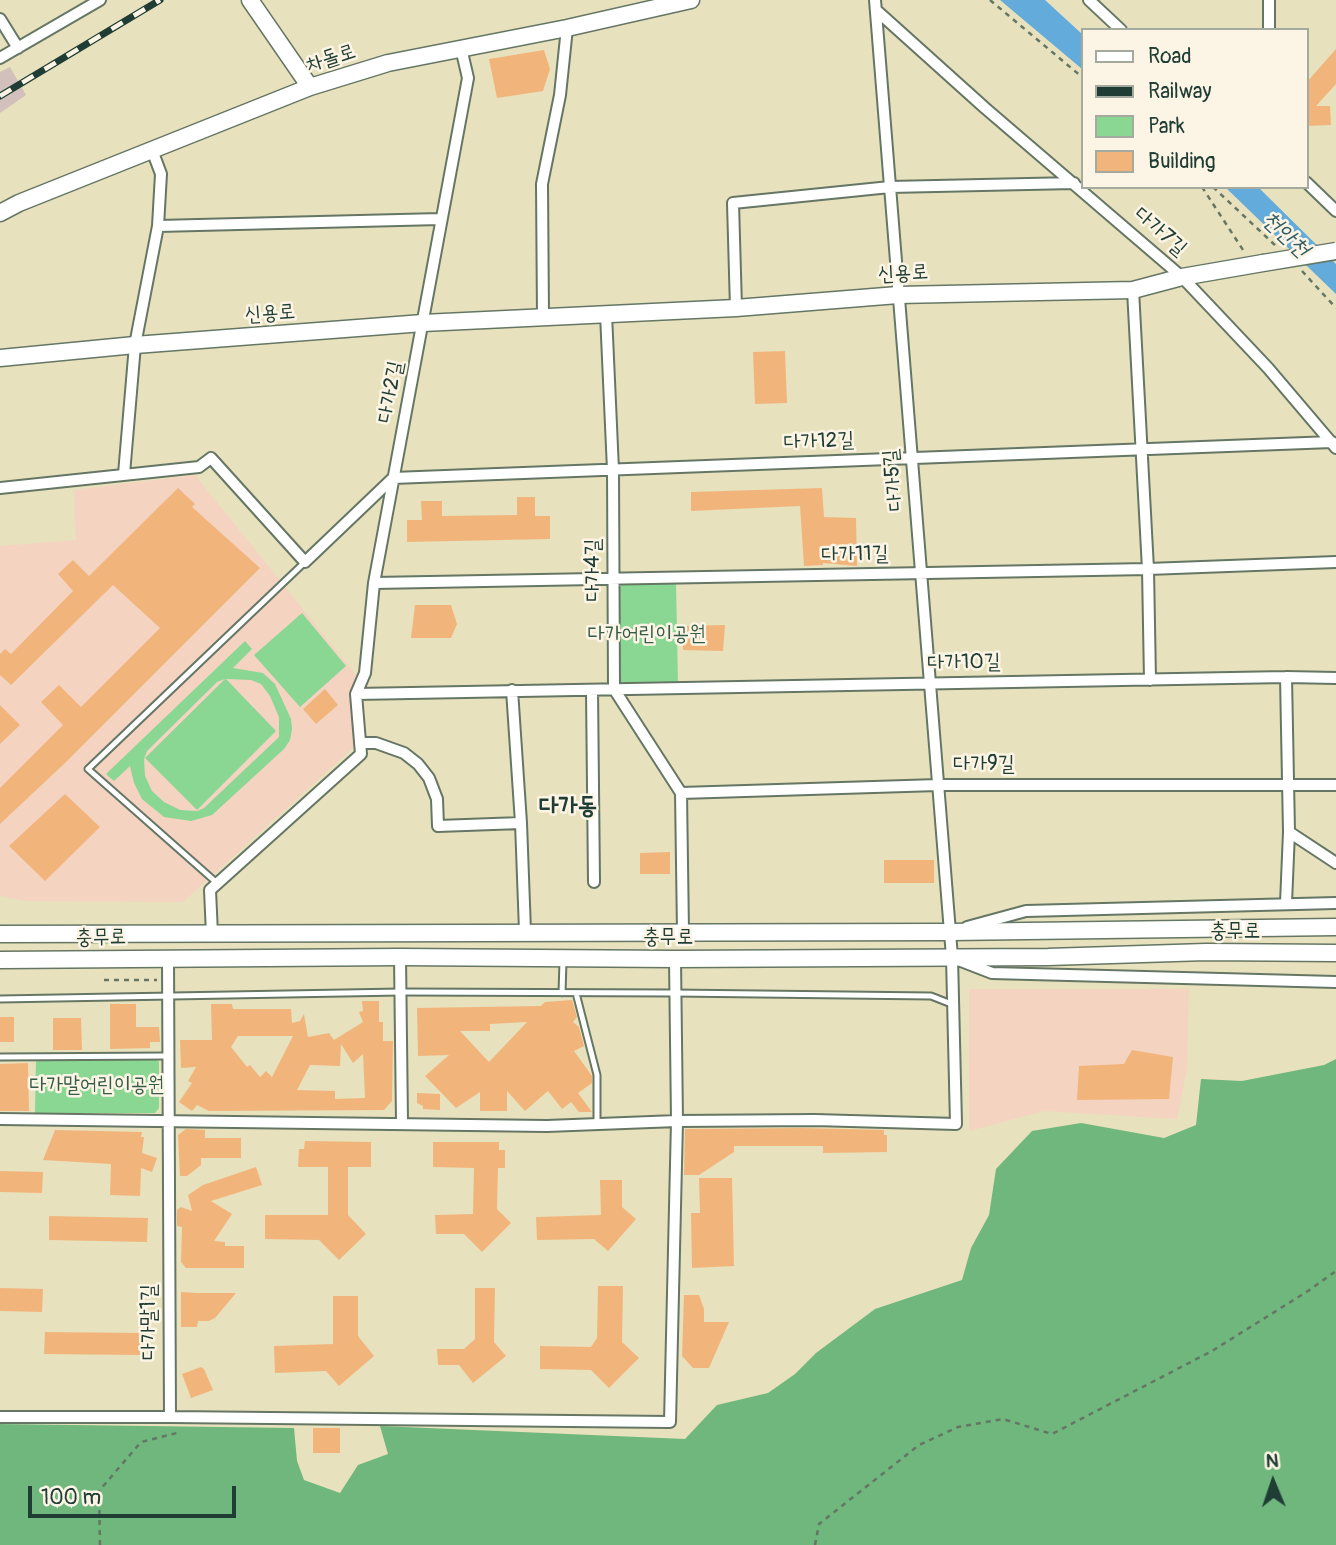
<!DOCTYPE html>
<meta charset="utf-8">
<style>
body{margin:0}
#map{position:relative;width:1336px;height:1545px;overflow:hidden;background:#e8e1bd;font-family:Pangolin,sans-serif}
canvas{display:block}
.legend{position:absolute;left:1081px;top:28px;width:228px;height:161px;box-sizing:border-box;background:#fcf5e5;border:2px solid #a4ab9e;margin:0;padding:9px 12px;list-style:none;font-size:21px;color:#1f3d34}
.legend li{display:flex;align-items:center;gap:14px;height:35px}
.legend b{width:35px;border:2px solid #a4ab9e}
.north{position:absolute;left:1238px;top:1447px;width:70px;height:70px;-webkit-text-stroke:5px #fcf5e5;paint-order:stroke;rotate:358deg;font-size:19px;font-weight:700;line-height:28px;text-align:center;color:#1f3d34}
.north::after{content:'';display:block;margin:auto;width:24px;height:32px;background:#1f3d34;clip-path:polygon(50% 0,100% 100%,50% 72%,0 100%)}
.scale{position:absolute;left:28px;top:1486px;width:208px;height:32px;box-sizing:border-box;border:4px solid #1f3d34;border-top:0;padding-left:9px;font-size:21px;line-height:24px;white-space:nowrap;color:#1f3d34;-webkit-text-stroke:5px #fcf5e5;paint-order:stroke}
</style>
<div id="map">
<canvas width="1336" height="1545"></canvas>
<ul class="legend">
<li><b style="height:9px;background:#fff"></b>Road</li>
<li><b style="height:9px;background:#1f3d34"></b>Railway</li>
<li><b style="height:19px;background:#8ad693"></b>Park</li>
<li><b style="height:19px;background:#f1b57c"></b>Building</li>
</ul>
<div class="north">N</div>
<div class="scale">100 m</div>
</div>
<script>
const c = document.querySelector('canvas').getContext('2d');
c.lineJoin = 'round';
function paint(path, color) { c.fillStyle = color; c.fill(path, 'evenodd'); }
const toPath = rows => new Path2D(rows.map(r => 'M' + r).join(''));
function strokePath(path, color, width, dash) { c.strokeStyle = color; c.lineWidth = width; c.lineCap = dash ? 'butt' : 'round'; c.setLineDash(dash || []); c.stroke(path); }
function drawText(font, color, halo, rows, align = 'center') {
  c.font = font + ' Pangolin,"Poor Story",sans-serif'; c.lineWidth = 5; c.setLineDash([]); c.textBaseline = 'middle'; c.strokeStyle = halo; c.fillStyle = color; for (const [text, x, y, turn = 0] of rows) {
    c.save(); c.translate(x, y); c.rotate((+turn || 0) * Math.PI / 180); c.textAlign = isNaN(turn) ? turn : align; if (halo) c.strokeText(text, 0, 0); c.fillText(text, 0, 0); c.restore();
  }
}
const built = toPath([
 [195,475,356,675,353,748,183,902,26,901,0,896,0,546,76,540,74,490],
 [969,989,1189,989,1187,1070,1177,1119,1044,1111,969,1131]
]);
const industrial = toPath([
 [10,67,26,95,0,113,0,72]
]);
const green = toPath([
 [676,582,678,684,625,686,616,678,616,591,624,583],
 [302,613,346,666,300,707,254,655],
 [245,641,252,649,233,668,263,673,275,684,291,719,292,729,290,740,284,749,212,815,191,821,164,817,142,799,134,783,130,766,114,781,106,774],
 [225,679,145,758,197,810,276,731,226,679,251,680,261,684,270,696,279,717,279,737,204,808,197,811,180,810,164,802,152,791,145,776,144,759,147,751,217,682],
 [155,1058,159,1062,159,1108,155,1113,35,1113,36,1059]
]);
const forest = toPath([
 [1336,1059,1336,1545,0,1545,0,1424,294,1428,297,1461,304,1480,340,1493,358,1465,388,1454,380,1426,685,1439,717,1405,768,1393,795,1374,816,1353,875,1309,962,1280,971,1248,989,1215,996,1169,1032,1131,1081,1123,1164,1138,1196,1125,1201,1079,1242,1081,1324,1065]
]);
const water = toPath([
 [1000,0,1045,0,1082,34,1082,69],
 [1225,187,1258,187,1336,264,1336,294]
]);
const building = toPath([
 [1336,49,1336,84,1316,106,1330,106,1331,125,1306,126,1306,83],
 [544,50,550,69,543,91,497,98,489,59],
 [785,351,787,403,755,404,753,352],
 [178,488,195,504,192,507,260,568,65,763,0,824,0,788,63,725,41,702,59,685,81,707,160,628,113,585,11,685,0,675,0,654,5,649,11,654,73,591,58,574,73,560,89,576],
 [822,488,824,517,856,518,857,566,823,563,823,565,804,566,800,506,691,511,691,492],
 [517,497,535,497,535,516,550,516,550,539,407,542,407,520,422,520,421,501,442,501,442,516,517,515],
 [415,605,451,605,457,624,451,638,411,638],
 [725,625,723,651,683,650,682,626],
 [325,689,338,705,316,724,303,709],
 [0,705,20,725,0,744],
 [65,794,100,827,45,881,9,846],
 [670,852,670,874,640,874,640,853],
 [884,860,934,860,934,883,884,883],
 [572,1000,577,1017,573,1022,579,1027,584,1046,574,1051,592,1076,592,1083,578,1093,592,1112,579,1112,571,1102,562,1109,548,1091,525,1111,507,1091,507,1111,480,1111,480,1092,456,1108,425,1076,449,1055,418,1056,417,1008,541,1006,545,1002],
 [527,1022,489,1062,460,1031,490,1031,490,1024],
 [362,1001,379,1001,379,1022,383,1022,383,1041,393,1041,392,1101,384,1110,209,1111,197,1105,192,1111,179,1102,192,1083,188,1081,196,1067,181,1068,180,1040,212,1040,211,1004,232,1004,233,1009,291,1009,292,1023,300,1021,304,1014,308,1037,329,1033,334,1040,363,1022,359,1012,363,1011],
 [238,1036,293,1036,272,1077,266,1071,260,1077,250,1065,247,1067,231,1047],
 [341,1044,353,1063,363,1054,365,1098,335,1099,335,1091,297,1090,310,1065,340,1066],
 [110,1004,136,1004,136,1027,159,1027,160,1042,150,1042,150,1048,110,1049],
 [0,1017,14,1017,14,1042,0,1042],
 [53,1018,81,1018,82,1050,53,1050],
 [1132,1050,1173,1057,1169,1099,1077,1100,1079,1066,1124,1064],
 [28,1063,29,1111,0,1111,0,1064],
 [417,1093,440,1094,440,1110,423,1109,423,1106,417,1103],
 [802,1128,884,1130,884,1135,887,1135,887,1152,823,1153,823,1146,734,1146,734,1152,699,1175,684,1175,685,1129],
 [186,1129,205,1130,205,1138,241,1138,241,1158,201,1158,201,1165,187,1176,180,1176,178,1135],
 [55,1130,142,1132,141,1137,144,1137,142,1153,157,1158,152,1172,141,1168,140,1196,110,1195,111,1164,43,1160],
 [305,1141,371,1142,371,1167,348,1167,348,1215,366,1234,339,1260,319,1240,265,1239,265,1215,328,1215,328,1167,298,1167,299,1149,304,1149],
 [433,1142,499,1142,499,1150,505,1150,505,1168,498,1168,497,1209,511,1223,482,1252,464,1234,436,1234,435,1215,473,1214,474,1168,433,1167],
 [256,1167,262,1185,211,1201,232,1214,214,1241,225,1242,225,1246,244,1246,244,1268,186,1268,181,1262,182,1227,177,1226,177,1210,181,1207,192,1211,188,1195,203,1185],
 [0,1171,43,1172,42,1193,0,1192],
 [699,1178,732,1178,734,1266,692,1268,691,1213,700,1213],
 [600,1180,622,1180,622,1207,636,1219,608,1251,594,1239,537,1240,536,1217,601,1215],
 [49,1216,148,1218,147,1242,49,1240],
 [598,1286,623,1286,622,1342,639,1358,609,1388,591,1370,540,1369,540,1346,591,1347,597,1338],
 [0,1288,43,1289,42,1312,0,1311],
 [475,1288,495,1288,494,1342,506,1356,473,1383,459,1365,438,1365,437,1349,464,1349,475,1339],
 [181,1292,197,1293,236,1293,215,1318,209,1321,198,1321,197,1327,181,1327],
 [684,1295,699,1295,704,1309,704,1322,729,1322,709,1368,693,1368,682,1356],
 [333,1296,358,1296,358,1336,374,1356,339,1386,326,1371,275,1373,274,1346,333,1344],
 [45,1332,140,1333,140,1355,44,1354],
 [201,1367,204,1369,213,1390,191,1398,182,1374],
 [313,1428,340,1428,340,1453,313,1453]
]);
const path = toPath([
 [990,0,1082,77],
 [1202,187,1245,253],
 [1213,187,1277,247],
 [1302,271,1336,308],
 [104,980,157,980],
 [100,1545,99,1491,141,1442,177,1433,176,1430],
 [815,1545,819,1524,919,1445,958,1427,1003,1419,1052,1434,1212,1351,1308,1291,1336,1271]
]);
const lane = toPath([
 [217,883,88,769,305,562],
 [562,993,563,961],
 [576,993,597,1075,597,1124],
 [0,999,401,992,674,993,931,996,954,1005],
 [0,1057,168,1056]
]);
const street = toPath([
 [1089,0,1121,30],
 [876,10,985,108,1182,277,1268,368,1336,448],
 [0,19,18,48],
 [1269,30,1269,0],
 [0,58,100,0],
 [1306,182,1336,211],
 [158,226,440,219],
 [1133,290,1148,569,1150,680],
 [736,308,733,203,890,187,1074,183],
 [606,314,613,470,614,689,681,793,683,932],
 [543,317,542,184,560,95,567,28],
 [124,474,135,345,158,226,161,174,152,150],
 [0,488,199,467,211,458,305,562,393,478,1332,442],
 [374,583,1148,569,1336,562],
 [1286,677,1289,832,1286,903],
 [512,690,521,823,525,931],
 [592,690,594,882],
 [356,694,1286,677,1336,678],
 [361,743,376,743,404,753,418,764,429,778,437,799,438,826,521,823],
 [681,793,938,785,1336,785],
 [1289,832,1336,863],
 [967,927,1026,911,1336,903],
 [212,934,210,890,361,754,356,694,365,673,374,583,468,78,461,48],
 [400,957,402,1122],
 [961,961,992,973,1336,982],
 [0,1119,547,1126,677,1121,815,1120,956,1124,952,957,875,0],
 [0,1417,170,1417,168,958],
 [170,1417,670,1422,677,1121,675,959]
]);
const secondary = toPath([
 [250,0,310,87],
 [0,213,19,203,310,87,388,63,567,28,691,0],
 [0,358,135,345,423,323,736,308,898,295,1133,290,1182,277,1263,263],
 [0,934,950,932,1336,927],
 [0,960,400,957,675,959,1048,957,1206,952,1336,953]
]);
const rail = toPath([
 [0,96,160,0]
]);
const secondaryBridge = toPath([
 [1263,263,1336,251]
]);
const streetNames = [
 ["차돌로",331,59,-18],
 ["다가7길",1160,232,41],
 ["신용로",903,274,-3],
 ["신용로",270,314,-4],
 ["다가2길",391,392,-79],
 ["다가12길",819,442,-2],
 ["다가5길",894,480,-95],
 ["다가11길",855,555,-1],
 ["다가4길",594,570,-90],
 ["다가10길",964,663,-1],
 ["다가9길",984,765],
 ["충무로",1235,932],
 ["충무로",101,938,-1],
 ["충무로",668,938],
 ["다가말1길",150,1322,-90]
];
const parkNames = [
 ["다가어린이공원",647,635],
 ["다가말어린이공원",97,1086]
];
const waterNames = [
 ["천안천",1285,235,43]
];
const quarterNames = [
 ["다가동",568,807]
];
paint(built, '#f5d3c1');
paint(industrial, '#d1c0bc');
paint(green, '#8ad693');
paint(forest, '#6fb77d');
paint(water, '#62abda');
paint(building, '#f1b57c');
strokePath(lane, '#657664', 9);
strokePath(street, '#657664', 14);
strokePath(secondary, '#657664', 19);
strokePath(path, '#657664', 2.5, [5, 5]);
strokePath(lane, '#fff', 5);
strokePath(street, '#fff', 10);
strokePath(secondary, '#fff', 16);
strokePath(rail, '#1f3d34', 7);
strokePath(rail, '#fcf5e5', 4.5, [13]);
strokePath(secondaryBridge, '#657664', 19, []);
strokePath(secondaryBridge, '#fff', 16);
drawText('21px', '#1f3d34', '#fcf5e5', streetNames);
drawText('21px', '#345c47', '#fcf5e5', parkNames);
drawText('italic 23px', '#335e66', '#fcf5e5', waterNames);
drawText('bold 24px', '#1f3d34', '#fcf5e5', quarterNames);
</script>
